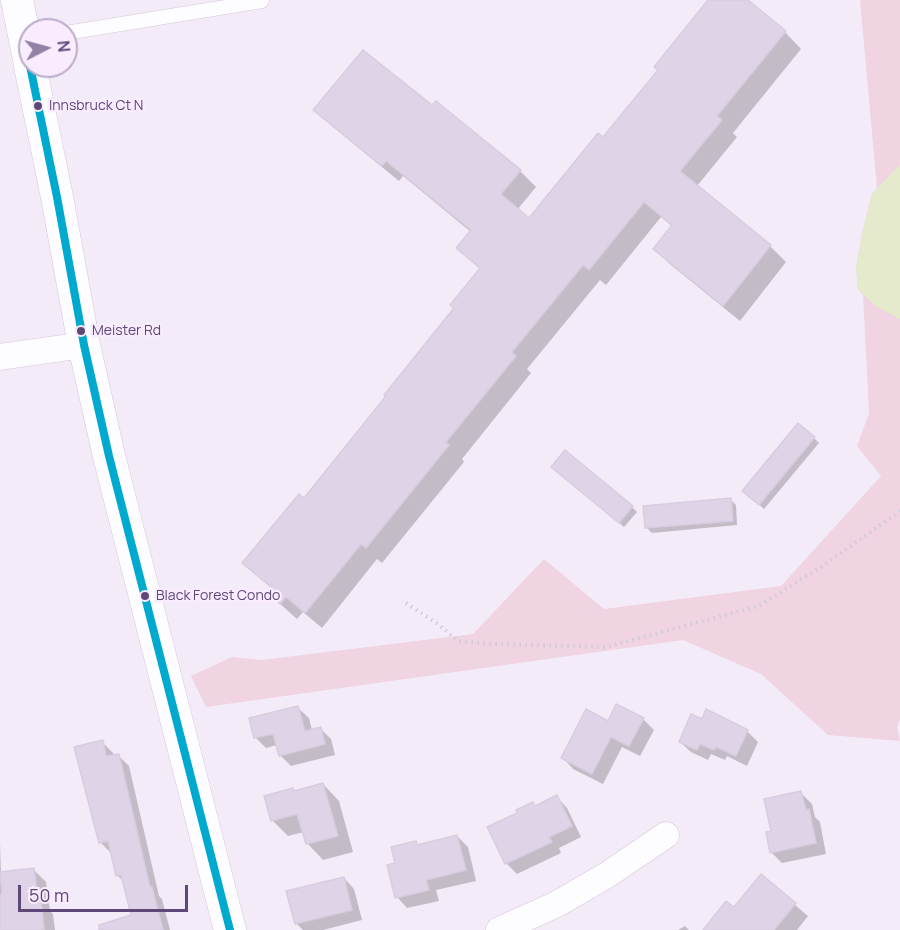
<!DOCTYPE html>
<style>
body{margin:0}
#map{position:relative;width:900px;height:930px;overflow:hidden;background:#f4ebf8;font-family:Manrope,sans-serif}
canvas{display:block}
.north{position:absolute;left:18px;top:18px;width:60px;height:60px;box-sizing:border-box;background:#f9ecff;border:2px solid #bbaac9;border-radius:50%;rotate:84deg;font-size:16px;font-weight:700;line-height:24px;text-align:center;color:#5e4878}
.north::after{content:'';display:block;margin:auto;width:21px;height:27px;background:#9281a5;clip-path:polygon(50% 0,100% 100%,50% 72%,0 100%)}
.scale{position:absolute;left:18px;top:885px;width:170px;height:27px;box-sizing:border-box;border:3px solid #5e4878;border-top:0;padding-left:8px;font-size:18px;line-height:21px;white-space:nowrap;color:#5e4878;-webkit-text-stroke:4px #f9ecff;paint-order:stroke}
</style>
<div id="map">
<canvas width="900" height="930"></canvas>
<div class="north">N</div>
<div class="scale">50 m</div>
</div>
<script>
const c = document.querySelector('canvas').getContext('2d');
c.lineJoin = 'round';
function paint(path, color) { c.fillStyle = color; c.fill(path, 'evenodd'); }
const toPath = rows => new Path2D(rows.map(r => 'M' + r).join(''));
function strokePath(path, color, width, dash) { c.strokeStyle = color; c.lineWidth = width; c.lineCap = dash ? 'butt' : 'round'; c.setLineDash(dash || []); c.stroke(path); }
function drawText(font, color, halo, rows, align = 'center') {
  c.font = font + ' Manrope,sans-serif'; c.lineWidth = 5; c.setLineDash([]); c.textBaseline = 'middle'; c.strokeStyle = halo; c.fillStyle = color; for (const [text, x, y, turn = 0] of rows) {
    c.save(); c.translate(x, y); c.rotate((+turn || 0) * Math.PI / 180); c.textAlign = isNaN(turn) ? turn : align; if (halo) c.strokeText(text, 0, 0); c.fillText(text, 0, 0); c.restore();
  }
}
const green = toPath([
 [860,0,900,0,900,719,897,727,900,741,828,735,761,674,683,640,206,707,191,676,232,657,262,660,473,634,544,559,604,609,781,586,881,476,857,446,869,413,863,294,858,289,856,268,862,233,872,194,877,188]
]);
const water = toPath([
 [900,164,900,319,875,306,858,289,856,268,862,233,872,194]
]);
const shadow = toPath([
 [710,0,745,0,785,32,801,49,733,133,737,137,697,186,770,246,786,262,740,321,671,265,655,249,673,227,661,217,606,285,600,280,527,369,531,373,462,459,464,462,382,563,377,559,322,628,303,612,297,619,268,593,272,589,244,563,304,500,456,308,481,270,458,248,471,232,403,176,399,181,332,126,315,110,432,107,520,171,536,187,517,210,530,220,603,139,659,70],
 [814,438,819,443,764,509,749,496],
 [558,471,632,507,637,512,624,527],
 [731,500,736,505,737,525,652,533,647,528],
 [298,708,309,718,312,730,320,728,331,739,335,755,291,766,280,755,277,745,266,748,255,737],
 [643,719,654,730,640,756,622,747,603,784,573,769,563,758,609,723],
 [702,721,747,731,758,742,747,766,727,756,725,760,711,754,708,760,691,752,680,742],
 [102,742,113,753,114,756,118,755,129,766,159,896,162,899,170,930,129,930,133,916,124,882,118,876,111,853,100,842],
 [323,784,339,801,353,852,323,860,307,843,304,832,288,836,272,820,295,792],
 [801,793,812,804,815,817,820,822,826,854,782,863,771,852,773,832],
 [557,797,567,808,581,837,559,848,561,853,517,874,506,863,536,807],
 [457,836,468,847,476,881,436,890,439,901,407,908,397,897,397,864,416,843,419,846],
 [0,842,1,873,33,869,46,882,50,911,53,914,55,930,2,930,0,913],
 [761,876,808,916,797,930,705,930,734,909],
 [344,878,354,889,362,920,323,930,303,930,296,923],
 [685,926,689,930,678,930]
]);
const building = toPath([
 [708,0,748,0,786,31,717,116,722,120,680,171,771,245,723,306,653,249,672,225,644,202,589,270,583,265,512,352,516,356,446,442,449,445,366,548,361,544,305,613,286,597,280,604,266,593,271,587,242,563,299,494,304,498,386,396,384,395,454,308,450,305,480,268,456,248,471,230,386,161,382,166,313,110,363,50,432,105,436,101,521,170,501,194,529,218,598,133,603,137,658,70,654,67,708,0],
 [798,423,815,437,759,505,742,491,798,423],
 [565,450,633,506,619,523,551,467,565,450],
 [731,498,733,521,645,528,643,506,731,498],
 [616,704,644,718,629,746,611,737,592,774,561,758,586,709,608,721,616,704],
 [298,706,305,731,321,727,325,744,279,756,273,734,254,738,249,718,298,706],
 [706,709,748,730,736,756,716,747,714,750,700,744,697,750,679,742,691,714,702,719,706,709],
 [103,740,106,756,119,754,150,887,152,887,163,930,99,930,99,925,131,915,121,875,116,876,108,841,99,843,74,747,103,740],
 [323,783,338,836,306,844,297,814,271,821,264,796,293,788,294,791,323,783],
 [801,791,806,810,809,809,816,843,770,853,766,832,771,831,764,799,801,791],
 [557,795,572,826,549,837,552,842,505,864,487,827,517,813,516,810,533,802,535,806,557,795],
 [457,835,466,870,426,880,429,890,395,898,387,865,395,863,391,847,416,841,417,845,457,835],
 [34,868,38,900,41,900,44,930,0,930,0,895,2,894,0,872,34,868],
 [761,874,796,903,774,930,703,930,726,901,734,907,761,874],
 [344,877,352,910,295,924,286,891,344,877]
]);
const path = toPath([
 [406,603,438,624,458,641,491,644,606,647,759,606,824,565,900,511]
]);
const service = toPath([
 [66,33,262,1]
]);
const minor = toPath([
 [0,357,84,345],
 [499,930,557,904,607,875,666,835]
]);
const tertiary = toPath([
 [17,0,30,64],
 [30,66,57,197,84,345,109,456,230,930]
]);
const bus1 = toPath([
 [30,66,57,197,84,345,109,456,230,930]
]);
const markers = [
 [38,106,5,"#5e4878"],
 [81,331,5,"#5e4878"],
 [145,596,5,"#5e4878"]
];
const busNames = [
 ["Innsbruck Ct N",49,106],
 ["Meister Rd",92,331],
 ["Black Forest Condo",156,596]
];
paint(green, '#f0d4e1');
paint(water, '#e4eacb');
paint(shadow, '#0003');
paint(building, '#dfd4e7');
strokePath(building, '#d8cce1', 1.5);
strokePath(service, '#d2c8da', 15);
strokePath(minor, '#d2c8da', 27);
strokePath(tertiary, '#d2c8da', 33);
strokePath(path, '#d1cad8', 4, [1.5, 4.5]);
strokePath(service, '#fdfcfe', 14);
strokePath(minor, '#fdfcfe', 26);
strokePath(tertiary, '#fdfcfe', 32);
strokePath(bus1, '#00a9ce', 8);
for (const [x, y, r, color] of markers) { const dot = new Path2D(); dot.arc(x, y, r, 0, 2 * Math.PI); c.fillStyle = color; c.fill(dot); strokePath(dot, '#f9ecff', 2); }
drawText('14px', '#5e4878', '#f9ecff', busNames, 'left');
</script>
